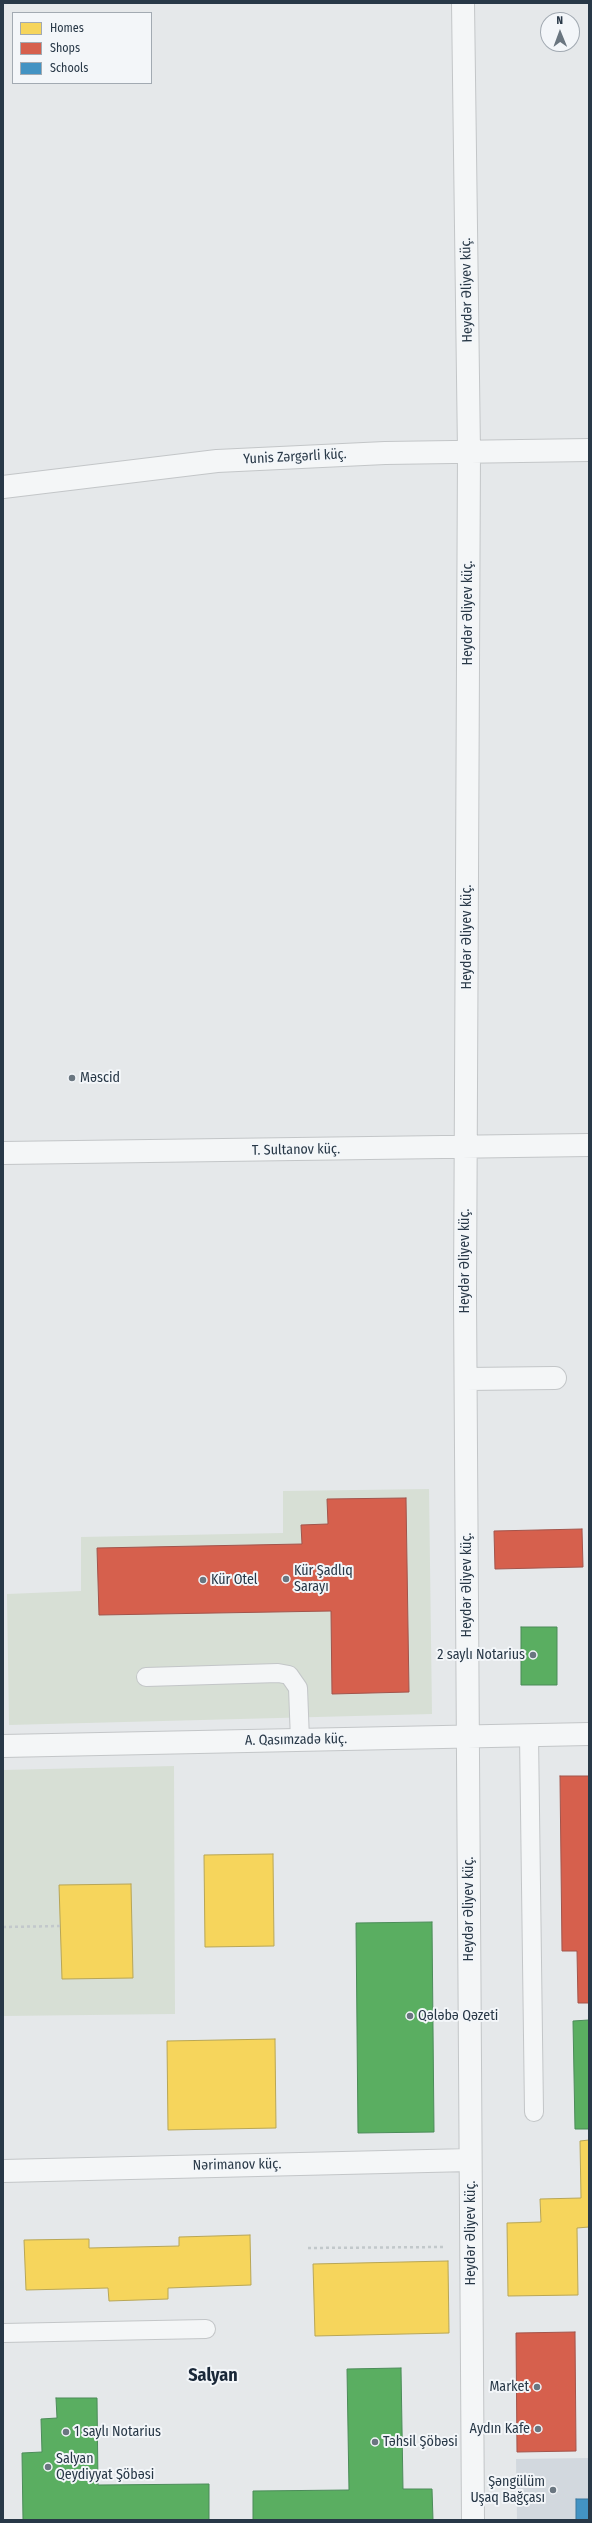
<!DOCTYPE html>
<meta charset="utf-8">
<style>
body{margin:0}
#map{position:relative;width:592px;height:2523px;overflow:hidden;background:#e5e8ea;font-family:"Fira Sans Condensed",sans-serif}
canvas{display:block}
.frame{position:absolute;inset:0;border:4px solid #283847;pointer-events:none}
.legend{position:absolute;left:12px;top:12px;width:140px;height:72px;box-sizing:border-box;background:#f3f6f9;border:1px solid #a2aab2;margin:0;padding:5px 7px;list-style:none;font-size:12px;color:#283847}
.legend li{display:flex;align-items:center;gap:8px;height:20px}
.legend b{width:20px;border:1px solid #a2aab2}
.north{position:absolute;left:540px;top:12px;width:40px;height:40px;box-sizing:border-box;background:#f3f6f9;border:1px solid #a2aab2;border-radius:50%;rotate:359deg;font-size:11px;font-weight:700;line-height:16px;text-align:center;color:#283847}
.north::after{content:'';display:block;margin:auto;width:14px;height:18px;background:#6a7680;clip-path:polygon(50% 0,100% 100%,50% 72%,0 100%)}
</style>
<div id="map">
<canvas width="592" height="2523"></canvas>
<div class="frame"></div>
<ul class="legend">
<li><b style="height:11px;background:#f6d55c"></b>Homes</li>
<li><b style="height:11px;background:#d6604d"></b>Shops</li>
<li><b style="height:11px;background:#4393c3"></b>Schools</li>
</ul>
<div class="north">N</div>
</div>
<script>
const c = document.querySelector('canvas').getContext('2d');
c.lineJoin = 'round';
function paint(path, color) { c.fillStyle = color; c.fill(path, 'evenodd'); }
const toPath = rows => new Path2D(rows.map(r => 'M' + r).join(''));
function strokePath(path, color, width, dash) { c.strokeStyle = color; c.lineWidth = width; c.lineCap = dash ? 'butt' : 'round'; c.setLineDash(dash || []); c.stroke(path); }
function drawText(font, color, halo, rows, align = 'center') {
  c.font = font + ' "Fira Sans Condensed",sans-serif'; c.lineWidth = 4; c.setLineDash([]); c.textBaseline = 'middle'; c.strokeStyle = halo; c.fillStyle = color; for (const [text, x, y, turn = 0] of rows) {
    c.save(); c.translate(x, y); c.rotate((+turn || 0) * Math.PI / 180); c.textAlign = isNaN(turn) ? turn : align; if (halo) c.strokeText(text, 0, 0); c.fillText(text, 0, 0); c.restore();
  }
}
const built = toPath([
 [589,2458,589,2520,517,2520,516,2459]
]);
const green = toPath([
 [429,1489,432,1714,9,1725,7,1594,81,1591,81,1537,283,1533,283,1491],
 [174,1766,175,2014,4,2016,3,1770]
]);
const homes = toPath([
 [273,1854,274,1946,205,1947,204,1855,273,1854],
 [131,1884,133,1978,62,1979,59,1885,131,1884],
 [275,2039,276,2128,168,2130,167,2041,275,2039],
 [589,2140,589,2227,577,2228,578,2295,508,2296,507,2223,541,2222,540,2199,581,2198,580,2141,589,2140],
 [250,2235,251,2285,168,2288,168,2299,109,2301,108,2288,26,2290,24,2240,89,2239,89,2248,179,2246,179,2237,250,2235],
 [448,2261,449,2333,315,2336,313,2264,448,2261]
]);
const shops = toPath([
 [406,1498,409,1692,332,1694,331,1611,99,1615,97,1548,302,1544,301,1525,328,1524,327,1499,406,1498],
 [582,1529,583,1567,495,1569,494,1531,582,1529],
 [560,1776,589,1776,589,2003,578,2003,577,1951,562,1951,560,1776],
 [575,2332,576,2451,517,2452,516,2333,575,2332]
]);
const schools = toPath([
 [576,2499,589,2499,589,2520,576,2520,576,2499]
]);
const public = toPath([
 [521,1627,557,1627,557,1685,521,1685,521,1627],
 [432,1922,434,2132,358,2133,356,1923,432,1922],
 [589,2020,589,2129,575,2129,573,2021,589,2020],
 [401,2368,403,2489,432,2489,433,2520,253,2520,253,2491,349,2490,347,2369,401,2368],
 [56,2398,97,2398,98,2485,209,2484,209,2520,23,2520,22,2453,42,2452,41,2419,57,2418,56,2398]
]);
const path = toPath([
 [3,1927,61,1926],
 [308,2248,445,2247],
 [402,2443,446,2442]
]);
const service = toPath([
 [146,1677,278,1673,289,1675,298,1688,300,1740],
 [529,1735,534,2112],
 [3,2333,206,2329]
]);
const minor = toPath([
 [463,3,469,452,465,1297,473,2520],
 [3,487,217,461,385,453,589,450],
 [3,1153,589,1145],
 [466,1379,555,1378],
 [3,1746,589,1734],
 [3,2171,470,2160]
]);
const markers = [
 [72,1078,4,"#6a7680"],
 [286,1579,4,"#6a7680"],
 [203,1580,4,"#6a7680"],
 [533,1655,4,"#6a7680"],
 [410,2016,4,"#6a7680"],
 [537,2387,4,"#6a7680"],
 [538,2429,4,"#6a7680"],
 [66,2432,4,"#6a7680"],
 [375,2442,4,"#6a7680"],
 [48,2467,4,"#6a7680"],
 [553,2490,4,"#6a7680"]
];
const streetNames = [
 ["Heydər Əliyev küç.",467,290,-91],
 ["Yunis Zərgərli küç.",295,457,-3],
 ["Heydər Əliyev küç.",468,613,-90],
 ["Heydər Əliyev küç.",467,937,-90],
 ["T. Sultanov küç.",296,1150,-1],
 ["Heydər Əliyev küç.",465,1261,-90],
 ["Heydər Əliyev küç.",467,1585,-90],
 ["A. Qasımzadə küç.",296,1740,-1],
 ["Heydər Əliyev küç.",469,1909,-90],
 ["Nərimanov küç.",237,2165,-1],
 ["Heydər Əliyev küç.",471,2233,-90]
];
const poiNames = [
 ["Məscid",80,1078],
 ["Kür Şadlıq",294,1571],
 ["Sarayı",294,1587],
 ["Kür Otel",211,1580],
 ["2 saylı Notarius",525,1655,"right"],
 ["Qələbə Qəzeti",418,2016],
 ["Market",529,2387,"right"],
 ["Aydın Kafe",530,2429,"right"],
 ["1 saylı Notarius",74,2432],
 ["Təhsil Şöbəsi",383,2442],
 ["Salyan",56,2459],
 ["Qeydiyyat Şöbəsi",56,2475],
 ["Şəngülüm",545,2482,"right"],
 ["Uşaq Bağçası",545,2498,"right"]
];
const districtNames = [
 ["Salyan",213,2376]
];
paint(built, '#d2d8de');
paint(green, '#d7dfd5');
paint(homes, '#f6d55c');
strokePath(homes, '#b8a656', 1);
paint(shops, '#d6604d');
strokePath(shops, '#a2544b', 1);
paint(schools, '#4393c3');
strokePath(schools, '#3b789e', 1);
paint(public, '#5aae61');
strokePath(public, '#4b8b59', 1);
strokePath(service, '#c3c6c8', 20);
strokePath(minor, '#c3c6c8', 24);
strokePath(path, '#c2c8cb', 2.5, [3, 3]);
strokePath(service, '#f4f6f7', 18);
strokePath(minor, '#f4f6f7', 22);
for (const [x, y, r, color] of markers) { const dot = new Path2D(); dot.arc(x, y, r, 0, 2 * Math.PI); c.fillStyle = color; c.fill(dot); strokePath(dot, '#f3f6f9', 1.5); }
drawText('14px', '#283847', '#f3f6f9', streetNames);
drawText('14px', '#283847', '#f3f6f9', poiNames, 'left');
drawText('bold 18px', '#1a2838', '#f3f6f9', districtNames);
</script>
